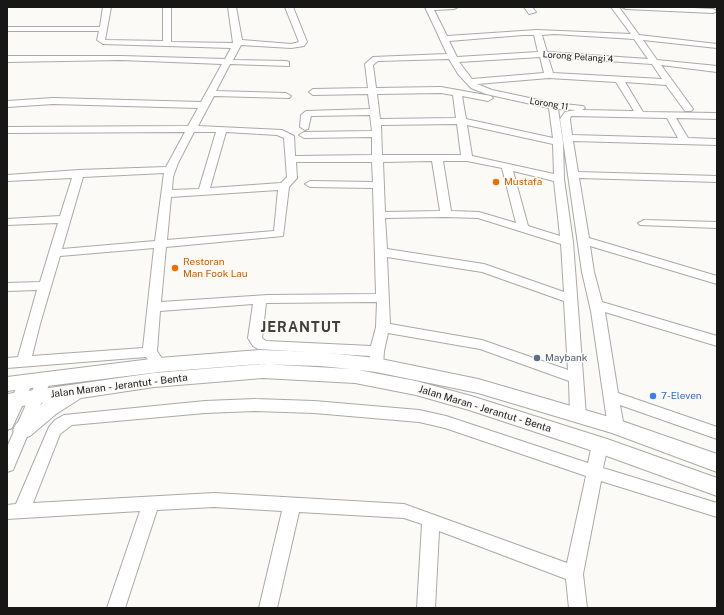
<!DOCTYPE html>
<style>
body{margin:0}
#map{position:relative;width:724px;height:615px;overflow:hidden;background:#fcfaf7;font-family:"Public Sans",sans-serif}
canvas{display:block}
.frame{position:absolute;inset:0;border:8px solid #171715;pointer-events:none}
</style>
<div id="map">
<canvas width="724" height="615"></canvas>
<div class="frame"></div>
</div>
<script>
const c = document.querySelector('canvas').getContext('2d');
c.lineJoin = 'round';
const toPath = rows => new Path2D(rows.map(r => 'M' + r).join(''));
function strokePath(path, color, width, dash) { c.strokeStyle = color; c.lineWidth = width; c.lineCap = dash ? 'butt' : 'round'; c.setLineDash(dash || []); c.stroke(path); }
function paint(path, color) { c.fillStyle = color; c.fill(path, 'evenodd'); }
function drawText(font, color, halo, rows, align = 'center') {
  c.font = font + ' "Public Sans",sans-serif'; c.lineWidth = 3; c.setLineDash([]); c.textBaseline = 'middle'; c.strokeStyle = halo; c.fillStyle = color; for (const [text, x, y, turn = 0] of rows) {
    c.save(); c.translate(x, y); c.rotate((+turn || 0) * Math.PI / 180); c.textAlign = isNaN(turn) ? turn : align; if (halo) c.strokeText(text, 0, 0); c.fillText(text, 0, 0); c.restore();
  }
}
const minor = toPath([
 [103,7,111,7,105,40,163,41,163,7,171,7,171,42,233,43,228,7,236,7,242,40,291,44,299,42,285,7,293,7,307,42,304,46,291,48,241,45,233,60,286,61,289,62,289,66,230,64,216,91,286,93,291,96,289,98,214,96,198,126,282,130,294,136,295,156,372,155,372,137,304,138,299,135,304,132,372,131,370,115,311,116,308,129,305,130,300,127,301,115,306,111,370,109,368,94,313,95,309,92,313,89,368,88,365,64,373,57,447,54,425,7,458,7,454,9,434,10,447,36,537,30,631,34,611,7,619,7,639,35,717,44,717,48,643,40,657,60,717,66,717,72,661,65,693,109,691,111,685,111,666,85,625,82,643,112,717,113,717,119,676,118,688,138,717,139,717,145,573,141,578,172,717,176,717,182,579,178,589,238,717,276,717,284,590,246,594,272,602,302,717,336,717,346,605,312,618,393,717,427,717,439,620,405,624,427,621,431,616,433,611,431,608,427,591,311,582,272,560,119,565,112,576,110,558,109,563,142,564,179,573,242,586,416,583,420,578,422,573,420,570,416,569,381,480,349,388,333,384,351,383,365,381,369,376,370,371,369,369,365,370,356,258,349,253,346,248,338,253,304,160,311,157,351,166,365,164,369,159,370,154,369,146,357,7,368,7,358,18,357,37,290,7,291,7,283,40,282,58,223,7,225,7,219,60,216,72,178,7,181,7,175,79,170,166,167,185,132,7,133,7,127,188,126,198,108,53,104,7,107,7,101,53,98,201,102,222,64,121,60,7,62,7,56,121,56,225,59,231,48,103,44,97,40,99,31,7,31,7,27,100,27,103,7],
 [554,34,634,39,648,59,547,52,542,35,554,34],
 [523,35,534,35,538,52,457,57,449,41,523,35],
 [540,57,544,73,472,79,459,62,540,57],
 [548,57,652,64,662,79,553,73,548,57],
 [449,59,458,74,471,88,486,94,549,108,553,138,466,119,462,96,488,101,493,98,491,96,441,87,376,88,373,65,378,61,449,59],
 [549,78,616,82,634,111,582,110,585,108,583,106,553,103,492,90,477,84,549,78],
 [441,93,453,95,456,118,380,119,377,94,441,93],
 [571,116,667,118,678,138,572,135,570,119,571,116],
 [457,124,461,155,382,155,381,125,457,124],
 [467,125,553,144,554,174,472,156,467,125],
 [194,132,216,132,199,189,172,190,173,177,178,163,194,132],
 [226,132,277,135,284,138,287,177,281,183,210,188,226,132],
 [432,161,440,211,385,212,383,162,432,161],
 [443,161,467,161,502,168,516,223,479,212,451,211,443,161],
 [296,162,372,162,373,182,310,181,305,184,310,187,373,188,376,294,268,295,161,302,166,247,283,236,289,187,297,178,296,162],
 [513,171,554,181,560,236,528,226,513,171],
 [164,173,155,241,62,249,83,177,164,173],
 [278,190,274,231,167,240,171,197,278,190],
 [446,217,478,218,561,244,564,292,484,264,387,249,385,218,446,217],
 [154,248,143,348,32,356,40,324,60,256,154,248],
 [387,257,482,272,564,301,568,370,482,340,390,324,387,257],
 [377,302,376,327,371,346,266,341,262,338,266,303,377,302],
 [524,7,532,7,536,12,529,14,524,7],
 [622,7,674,7,713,9,717,11,713,13,626,9,622,7],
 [644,220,717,222,717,228,640,225,638,223,644,220],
 [44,375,49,376,51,380,15,465,13,470,7,472,7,447,37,380,39,376,44,375],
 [26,377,31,378,33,382,12,428,7,430,7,408,21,378,26,377],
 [255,399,314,401,419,410,446,416,588,463,592,445,594,441,600,439,606,441,608,445,603,468,717,503,717,517,601,481,583,574,587,608,569,608,566,579,439,531,435,608,417,608,422,524,404,518,299,512,277,608,259,608,282,511,214,507,157,510,125,608,107,608,140,511,7,519,7,505,16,504,49,427,55,420,64,415,205,401,255,399],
 [255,411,314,413,419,422,445,428,586,476,567,563,404,504,214,493,33,503,60,434,72,425,205,413,255,411]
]);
const major = toPath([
 [259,350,320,352,376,358,478,379,616,419,717,454,717,472,612,433,478,393,376,372,358,370,416,381,471,396,607,439,717,478,717,496,593,451,469,410,416,395,355,383,263,378,154,387,81,398,56,414,30,436,23,438,16,436,13,430,16,424,43,403,7,408,7,394,154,373,263,364,351,369,320,366,259,364,159,372,7,391,7,377,159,358,259,350]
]);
const markers = [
 [496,182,4,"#e8710a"],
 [175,268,4,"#e8710a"],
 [537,358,4,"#5c6f8a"],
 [653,396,4,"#3f7fe0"]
];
const farStreetnames = [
 ["Lorong Pelangi 4",578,57,4],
 ["Lorong 11",549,104,9]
];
const foodNames = [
 ["Mustafa",504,182],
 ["Restoran",183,262],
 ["Man Fook Lau",183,274]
];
const serviceNames = [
 ["Maybank",545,358]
];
const streetNames = [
 ["Jalan Maran - Jerantut - Benta",119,386,-7],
 ["Jalan Maran - Jerantut - Benta",485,409,17]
];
const shopNames = [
 ["7-Eleven",661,396]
];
const districtNames = [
 ["JERANTUT",301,328]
];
strokePath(minor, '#aba9a5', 2);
strokePath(major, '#aba9a5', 2);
paint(minor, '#fff');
paint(major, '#fff');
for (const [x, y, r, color] of markers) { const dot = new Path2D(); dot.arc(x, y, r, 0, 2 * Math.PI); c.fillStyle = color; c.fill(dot); strokePath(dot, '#fcfaf7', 1.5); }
drawText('9px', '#171715', '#fcfaf7', farStreetnames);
drawText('10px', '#c56008', '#fcfaf7', foodNames, 'left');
drawText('10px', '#4e5e75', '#fcfaf7', serviceNames, 'left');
drawText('10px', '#171715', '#fcfaf7', streetNames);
drawText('10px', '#366cbe', '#fcfaf7', shopNames, 'left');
c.letterSpacing = '1px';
drawText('bold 14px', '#42403d', '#fcfaf7', districtNames);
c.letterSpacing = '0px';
</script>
